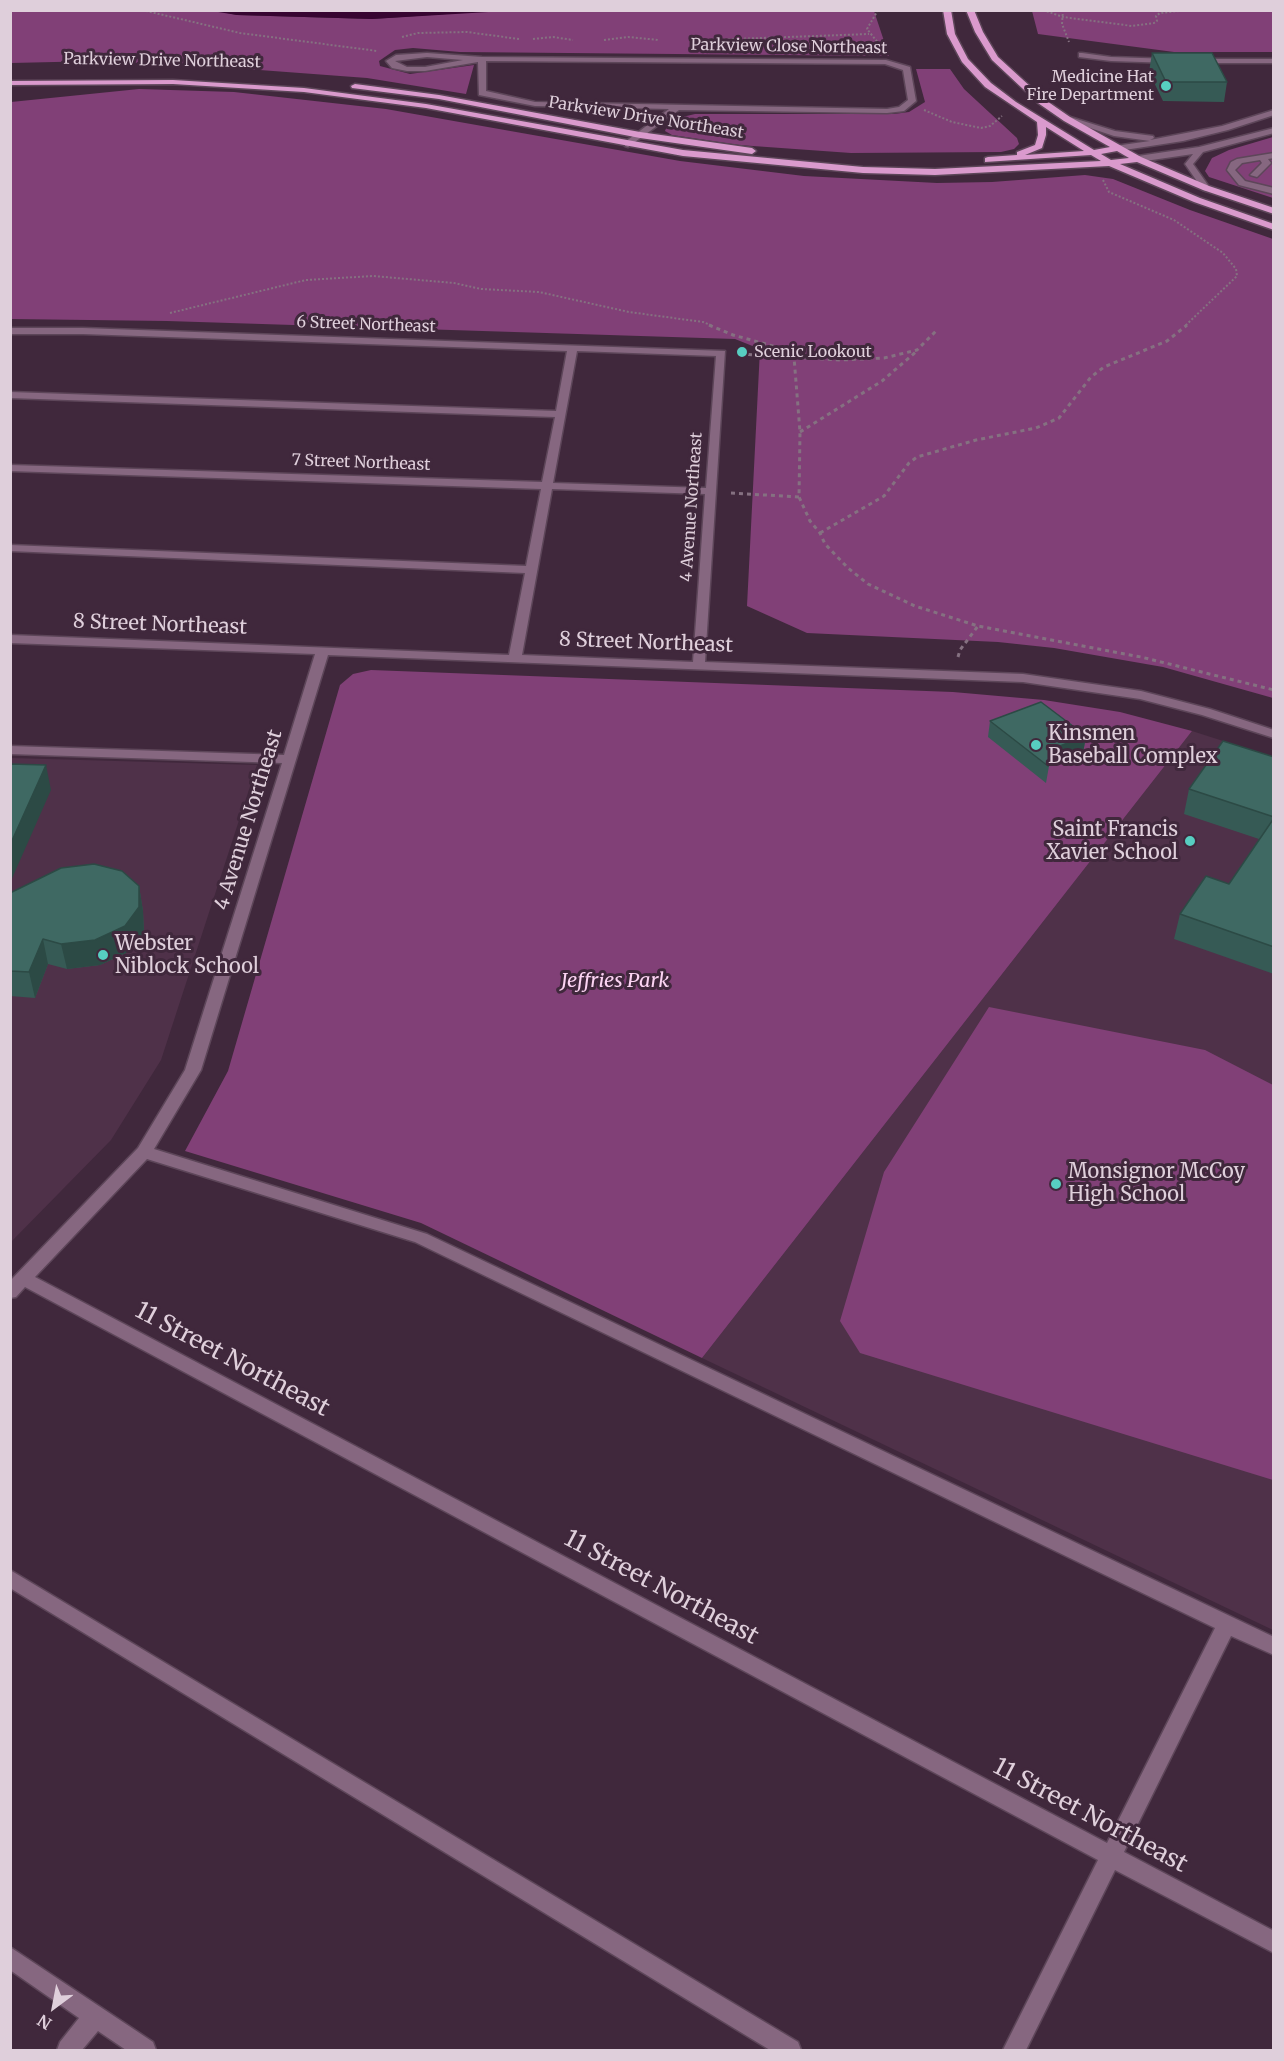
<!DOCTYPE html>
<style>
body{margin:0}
#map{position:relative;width:1284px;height:2061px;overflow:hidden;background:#40283c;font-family:Merriweather,serif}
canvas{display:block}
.frame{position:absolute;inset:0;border:12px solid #dfcfdb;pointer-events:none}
.north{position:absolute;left:24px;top:1977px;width:60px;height:60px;-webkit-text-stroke:4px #40283c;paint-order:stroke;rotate:212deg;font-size:16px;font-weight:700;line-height:24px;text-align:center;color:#dfcfdb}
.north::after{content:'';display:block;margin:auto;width:21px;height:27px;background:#dfcfdb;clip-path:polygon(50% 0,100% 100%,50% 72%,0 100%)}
</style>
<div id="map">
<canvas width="1284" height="2061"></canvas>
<div class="frame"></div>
<div class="north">N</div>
</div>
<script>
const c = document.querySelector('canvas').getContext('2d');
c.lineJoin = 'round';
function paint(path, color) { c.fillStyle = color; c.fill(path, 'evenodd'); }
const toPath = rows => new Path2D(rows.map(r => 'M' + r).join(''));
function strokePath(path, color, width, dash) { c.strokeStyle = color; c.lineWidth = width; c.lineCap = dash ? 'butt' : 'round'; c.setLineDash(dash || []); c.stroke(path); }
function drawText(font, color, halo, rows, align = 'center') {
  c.font = font + ' Merriweather,serif'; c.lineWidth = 6; c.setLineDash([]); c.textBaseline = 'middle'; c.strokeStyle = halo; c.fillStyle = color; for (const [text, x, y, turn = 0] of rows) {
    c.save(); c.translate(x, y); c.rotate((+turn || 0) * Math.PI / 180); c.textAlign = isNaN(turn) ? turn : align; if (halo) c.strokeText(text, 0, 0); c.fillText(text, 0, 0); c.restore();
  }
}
const built = toPath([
 [1192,731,1273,757,1273,1630,702,1358],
 [11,758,257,765,161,1060,111,1140,11,1242]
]);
const green = toPath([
 [212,10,237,15,372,19,505,10,874,11,889,56,460,52,413,48,395,50,379,61,380,66,410,74,474,65,466,94,367,78,206,66,99,61,11,63,10,11],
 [1032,11,1273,11,1273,52,1174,52,1038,34],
 [916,69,950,69,964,89,1017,138,1019,144,1014,149,1001,152,851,153,739,145,672,135,665,131,667,126,678,118,695,114,894,114,909,112,925,102],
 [139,89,234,92,386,109,680,161,804,176,937,183,992,182,1085,175,1113,179,1190,210,1273,239,1273,698,1163,667,1054,648,998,642,807,633,747,606,760,349,735,339,167,321,11,319,11,102],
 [1273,137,1273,198,1209,177,1205,171,1212,158,1229,150],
 [371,670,953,692,1044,700,1120,712,1192,731,702,1358,421,1223,185,1151,228,1071,340,685,353,674],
 [989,1007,1205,1050,1273,1085,1273,1480,860,1353,840,1321,884,1172]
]);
const water = toPath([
 [212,11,505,11,372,19,237,15]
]);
const pathFar1 = toPath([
 [142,10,240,33,377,51],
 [878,10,867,29,879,44],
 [1043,10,1063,17,1132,26,1154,23,1157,21,1156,16,1160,13,1188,10],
 [1063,10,1062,24,1069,42],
 [402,37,418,33,467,32,519,39],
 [533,39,553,37,573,40],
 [604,40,628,37,659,40],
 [708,40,869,34],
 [924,110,952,122,981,128,990,126,1002,116],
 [1103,180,1109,192,1174,220,1223,253,1236,269,1237,276,1185,326],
 [170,313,306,280,373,276,454,283,481,289,539,292,629,312,703,322,713,326]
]);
const path = toPath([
 [709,325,733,335,780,348,794,357,800,432,799,497,810,521,820,533,825,544,848,568,868,584,915,606,978,626,1141,657,1274,690],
 [740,354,840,360,884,358,917,350,937,330],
 [800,432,882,381,917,351],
 [731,493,799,497],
 [820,533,884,496,909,463,917,457,976,440,1036,428,1059,418,1091,377,1104,367,1167,341,1187,325],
 [958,657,960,650,978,626]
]);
const minor = toPath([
 [427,53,482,57,886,60,910,67,916,101,904,111,887,113,679,110,628,147,625,146,625,142,669,109,535,106,479,95,478,62,425,71,407,71,392,68,386,61,396,55,427,53],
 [427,57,463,60,425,67,407,67,395,61,427,57],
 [486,61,885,64,903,70,908,100,899,107,887,109,535,102,486,91,486,61],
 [1082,53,1111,57,1172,59,1176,61,1172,63,1111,61,1079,57,1079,53,1082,53],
 [1196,59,1274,59,1274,63,1193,63,1192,61,1196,59],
 [1274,110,1274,115,1228,130,1183,141,1118,151,1115,150,1115,146,1150,141,1114,136,1063,119,1067,116,1115,131,1153,136,1154,138,1150,140,1222,126,1274,110],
 [1274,128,1274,133,1203,152,1193,164,1210,188,1206,191,1203,190,1185,164,1193,154,1138,162,1134,159,1138,156,1199,147,1274,128],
 [1274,153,1274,158,1268,159,1271,163,1257,177,1250,175,1262,163,1260,160,1242,163,1235,170,1245,181,1274,188,1274,194,1239,185,1227,170,1231,162,1237,159,1274,153],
 [10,328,83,328,725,351,705,662,1023,674,1141,691,1210,709,1274,730,1274,738,1202,715,1140,699,1023,682,328,655,201,1070,154,1149,427,1234,1274,1637,1274,1655,1231,1636,1124,1852,1274,1931,1274,1953,1115,1870,1026,2050,1003,2050,1098,1860,25,1287,16,1297,10,1298,10,1281,138,1148,185,1070,282,763,10,754,10,746,284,755,315,654,10,643,10,635,509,655,525,573,10,551,10,545,526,566,541,489,10,471,10,465,542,482,555,417,10,398,10,392,556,411,567,351,83,334,10,334,10,328],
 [577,351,716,356,706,488,553,483,577,351],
 [552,489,705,494,693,662,522,655,552,489],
 [147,1159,415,1242,1215,1628,1107,1843,35,1277,147,1159],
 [10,1570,798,2042,801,2050,770,2050,10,1588,10,1570],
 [10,1947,153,2042,156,2050,126,2050,98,2031,82,2050,57,2050,60,2042,79,2018,10,1970,10,1947]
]);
const major = toPath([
 [943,10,951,10,955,34,968,59,991,83,1016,102,1094,150,1110,147,1064,121,1038,103,992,60,975,32,966,10,974,10,983,32,998,57,1044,99,1070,117,1141,157,1209,186,1274,208,1274,214,1203,190,1137,162,1120,164,1200,198,1274,224,1274,230,1194,202,1109,166,935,175,863,173,683,156,426,108,304,92,173,84,10,85,10,81,173,80,304,88,426,104,683,150,863,167,935,169,1101,161,1091,155,985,162,985,158,988,157,1017,155,1017,152,1035,145,1038,135,1037,122,985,87,962,62,947,34,943,10],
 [1046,127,1084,151,1025,155,1042,148,1046,135,1046,127],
 [1117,151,1129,158,1111,160,1101,154,1117,151],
 [355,84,439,95,640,132,752,148,756,151,752,154,640,138,439,99,352,88,351,86,355,84]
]);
const wall = toPath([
 [1152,53,1227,82,1224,102,1163,101,1149,72],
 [990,721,1086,736,1083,753,1049,766,1046,783,988,737],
 [1274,757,1274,974,1174,939,1180,914,1229,884,1259,839,1184,814,1189,789],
 [139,886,143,911,144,933,130,951,100,965,67,969,48,964,35,998,10,996,10,893]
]);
const shadedWall = toPath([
 [1086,736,1083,753,1049,766,1046,783,1052,749],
 [46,765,51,790,10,883,10,845],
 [139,886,143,911,144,933,130,951,100,965,67,969,61,944],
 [43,939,48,964,35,998,29,972]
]);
const building = toPath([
 [1152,53,1212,53,1227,82,1166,82,1152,53],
 [1041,702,1086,736,1052,749,1048,766,990,721,1041,702],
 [1223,741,1274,757,1274,817,1189,789,1223,741],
 [10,764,46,765,10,845,10,764],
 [1274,818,1274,947,1180,914,1206,876,1229,884,1274,818],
 [94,864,122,871,139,886,139,907,125,926,95,940,61,944,43,939,29,972,10,971,10,893,61,868,94,864]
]);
const markers = [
 [1166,86,6,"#57cec1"],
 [742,352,6,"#57cec1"],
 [1036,745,6,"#57cec1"],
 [1190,841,6,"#57cec1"],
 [103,955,6,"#57cec1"],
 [1056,1184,6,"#57cec1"]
];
const farStreetnames = [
 ["Parkview Close Northeast",789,47,1],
 ["Parkview Drive Northeast",162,61,1],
 ["Parkview Drive Northeast",646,118,9],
 ["6 Street Northeast",366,325,2],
 ["7 Street Northeast",361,463,2],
 ["4 Avenue Northeast",692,507,-86]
];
const farPoinames = [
 ["Medicine Hat",1154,77],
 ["Fire Department",1154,95],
 ["Scenic Lookout",754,352,"left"]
];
const streetNames = [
 ["8 Street Northeast",160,625,2],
 ["8 Street Northeast",646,643,2],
 ["4 Avenue Northeast",249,820,-73]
];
const poiNames = [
 ["Kinsmen",1048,734],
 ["Baseball Complex",1048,757],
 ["Saint Francis",1178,830,"right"],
 ["Xavier School",1178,853,"right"],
 ["Webster",115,944],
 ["Niblock School",115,967],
 ["Monsignor McCoy",1068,1172],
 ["High School",1068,1195]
];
const parkNames = [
 ["Jeffries Park",615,981]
];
const nearStreetnames = [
 ["11 Street Northeast",232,1360,28],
 ["11 Street Northeast",661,1588,28],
 ["11 Street Northeast",1090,1816,28]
];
paint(built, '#4f3149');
paint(green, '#814077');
paint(water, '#370531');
strokePath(minor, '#5d4659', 3);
strokePath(major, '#5d4659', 3);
strokePath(pathFar1, '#857181', 2, [2, 2]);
strokePath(path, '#857181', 3, [4, 4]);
paint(minor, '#866780');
paint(major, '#da9acd');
paint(wall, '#365a55');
paint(shadedWall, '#2c4a45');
paint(building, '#3f6963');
strokePath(building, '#2c4a45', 1.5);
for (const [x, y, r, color] of markers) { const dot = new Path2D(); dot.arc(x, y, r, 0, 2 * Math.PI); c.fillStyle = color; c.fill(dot); strokePath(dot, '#40283c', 2); }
drawText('16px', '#dfcfdb', '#40283c', farStreetnames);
drawText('16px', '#dfcfdb', '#40283c', farPoinames, 'right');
drawText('20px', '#dfcfdb', '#40283c', streetNames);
drawText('20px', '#dfcfdb', '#40283c', poiNames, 'left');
drawText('italic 20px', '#fcd4f3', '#40283c', parkNames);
drawText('24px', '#dfcfdb', '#40283c', nearStreetnames);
</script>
